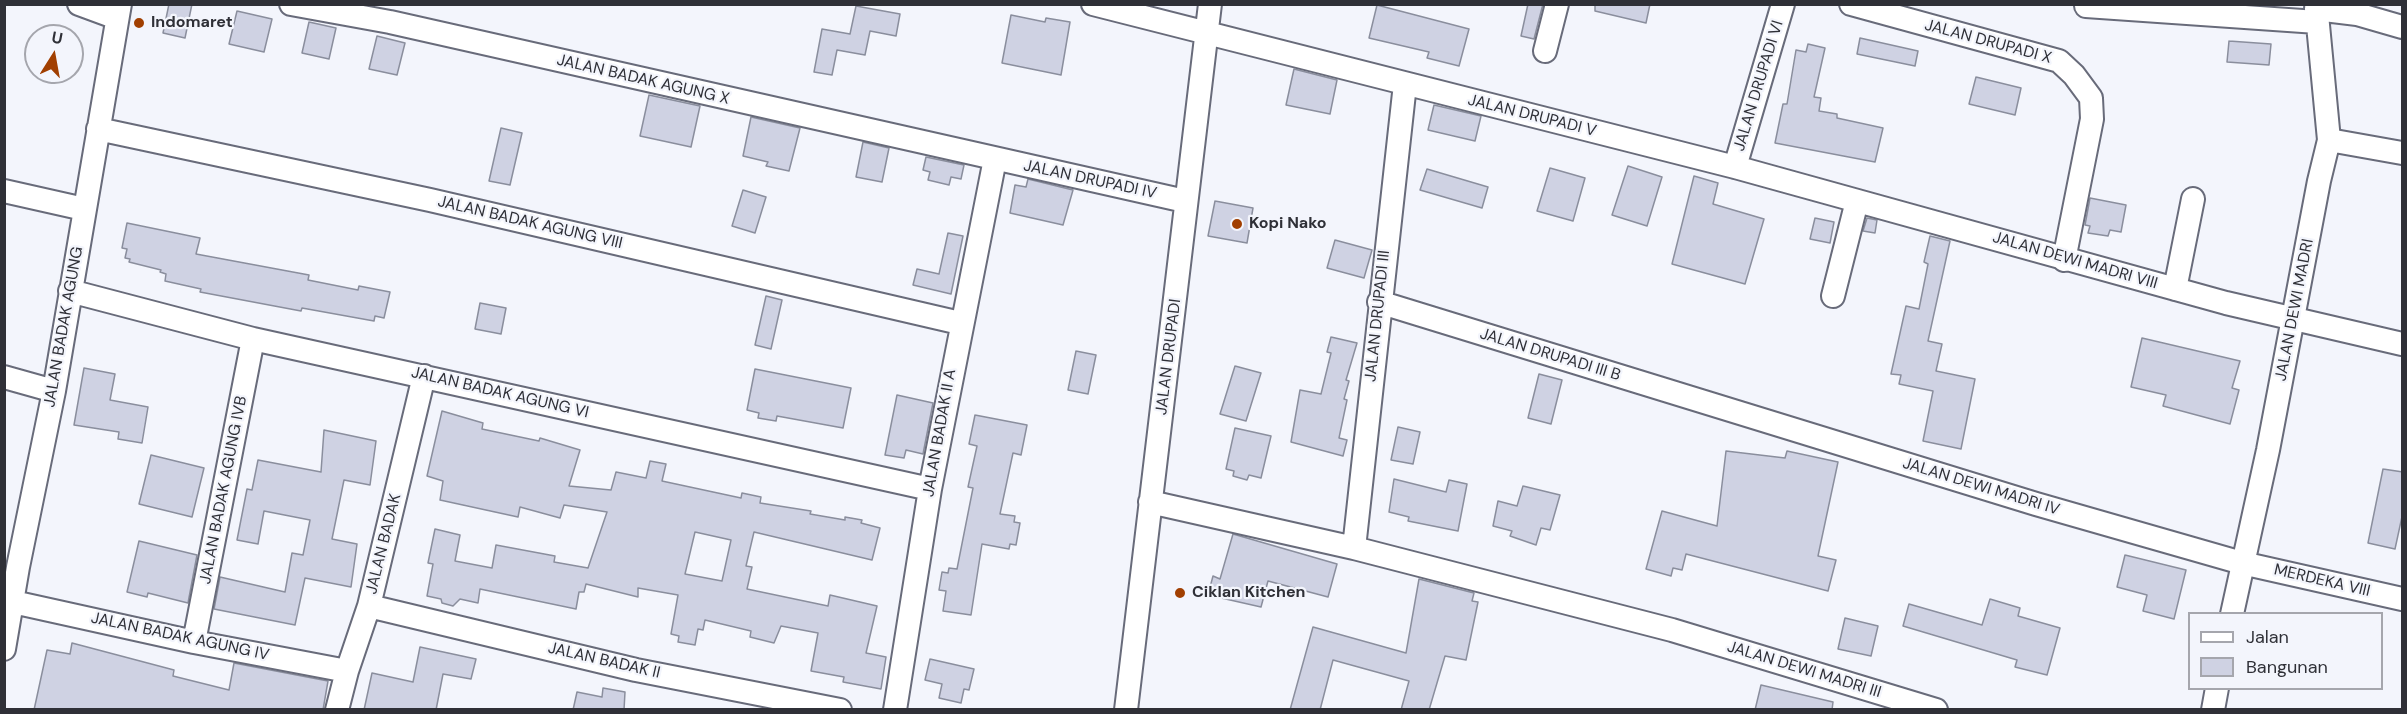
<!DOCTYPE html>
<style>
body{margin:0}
#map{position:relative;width:2407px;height:714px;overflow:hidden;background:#f3f5fc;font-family:"DM Sans",sans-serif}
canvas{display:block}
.frame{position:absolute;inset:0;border:6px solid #2f3037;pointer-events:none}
.legend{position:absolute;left:2188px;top:612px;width:195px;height:78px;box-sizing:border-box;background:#f3f5fc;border:2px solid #a5a6ad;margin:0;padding:8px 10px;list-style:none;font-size:18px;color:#2f3037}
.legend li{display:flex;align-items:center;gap:12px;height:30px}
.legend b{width:30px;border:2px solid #a5a6ad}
.north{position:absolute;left:24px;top:24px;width:60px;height:60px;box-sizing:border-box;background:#f3f5fc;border:2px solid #a5a6ad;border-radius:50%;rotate:11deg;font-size:16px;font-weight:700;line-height:24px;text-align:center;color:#2f3037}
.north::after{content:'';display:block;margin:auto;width:21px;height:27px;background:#a13f01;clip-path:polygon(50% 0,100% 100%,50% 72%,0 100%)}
</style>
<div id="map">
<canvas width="2407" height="714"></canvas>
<div class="frame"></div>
<ul class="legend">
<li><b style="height:8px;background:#fff"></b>Jalan</li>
<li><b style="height:16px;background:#cfd2e3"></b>Bangunan</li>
</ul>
<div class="north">U</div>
</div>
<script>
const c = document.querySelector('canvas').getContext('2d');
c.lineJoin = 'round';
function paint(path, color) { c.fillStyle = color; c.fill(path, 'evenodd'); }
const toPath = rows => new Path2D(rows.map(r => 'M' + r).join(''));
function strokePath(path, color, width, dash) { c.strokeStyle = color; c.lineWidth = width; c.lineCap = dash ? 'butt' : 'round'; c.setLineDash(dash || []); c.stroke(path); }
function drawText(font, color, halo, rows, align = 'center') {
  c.font = font + ' "DM Sans",sans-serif'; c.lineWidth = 4.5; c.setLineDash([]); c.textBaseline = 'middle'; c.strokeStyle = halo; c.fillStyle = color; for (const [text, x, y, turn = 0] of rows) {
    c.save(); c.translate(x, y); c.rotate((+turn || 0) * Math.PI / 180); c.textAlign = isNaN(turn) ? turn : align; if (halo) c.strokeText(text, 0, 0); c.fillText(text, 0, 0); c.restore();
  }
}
const building = toPath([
 [169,4,192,4,185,38,163,33,169,4],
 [1528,4,1543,4,1534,39,1521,36,1528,4],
 [1595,4,1650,4,1646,23,1595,11,1595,4],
 [1377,5,1469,29,1459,66,1427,58,1429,52,1369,38,1377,5],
 [856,6,900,14,896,36,870,31,865,55,837,50,832,75,814,72,822,29,850,34,856,6],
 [237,11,272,19,264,52,229,44,237,11],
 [1011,15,1045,22,1046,18,1070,22,1061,75,1002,63,1011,15],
 [309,22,336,28,329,59,302,53,309,22],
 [377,36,405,43,397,75,369,69,377,36],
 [1860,38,1918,51,1915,66,1857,54,1860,38],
 [2229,41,2271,44,2269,65,2227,62,2229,41],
 [1808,44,1825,48,1814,97,1821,98,1819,111,1837,114,1837,118,1883,128,1875,162,1775,143,1783,104,1787,104,1796,50,1806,52,1808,44],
 [1294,69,1337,80,1330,114,1286,105,1294,69],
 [1976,77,2021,88,2015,115,1969,104,1976,77],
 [649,95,700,106,691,147,640,136,649,95],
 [1434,105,1481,116,1475,141,1428,130,1434,105],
 [751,117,800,128,789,171,766,166,768,162,743,156,751,117],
 [501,128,522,133,510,185,489,181,501,128],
 [863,142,889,148,882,182,856,177,863,142],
 [926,157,964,165,961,179,951,177,949,185,928,180,930,172,923,170,926,157],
 [1628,166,1662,177,1647,226,1612,215,1628,166],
 [1550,168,1585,178,1573,221,1537,211,1550,168],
 [1427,169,1488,187,1482,208,1420,190,1427,169],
 [1694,176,1718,183,1713,204,1764,219,1745,284,1672,264,1694,176],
 [1028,179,1073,190,1063,225,1010,213,1015,185,1026,187,1028,179],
 [743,190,766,197,755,233,732,226,743,190],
 [2090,198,2126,205,2121,232,2110,230,2108,236,2088,233,2090,226,2085,225,2090,198],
 [1215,201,1253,208,1247,243,1208,236,1215,201],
 [1815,218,1834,222,1830,243,1810,239,1815,218],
 [1867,218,1877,220,1875,233,1863,231,1867,218],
 [127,223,200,238,196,254,309,275,308,280,358,290,359,286,390,292,384,318,375,316,374,321,302,308,301,311,200,292,201,289,165,281,166,274,160,272,161,270,129,262,130,259,125,258,127,249,122,248,127,223],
 [948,233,963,236,951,294,913,285,917,269,939,274,948,233],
 [1930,236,1950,241,1928,341,1942,344,1936,371,1975,379,1961,449,1923,441,1933,391,1899,384,1901,375,1891,374,1906,306,1919,309,1928,264,1924,262,1930,236],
 [1335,240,1372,250,1364,278,1327,268,1335,240],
 [766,296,782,300,771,349,755,345,766,296],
 [480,303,506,308,501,334,475,329,480,303],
 [1331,337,1357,343,1346,380,1349,381,1344,399,1347,400,1339,438,1347,440,1343,456,1291,442,1300,390,1321,394,1331,353,1327,352,1331,337],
 [2142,338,2240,361,2232,388,2239,390,2230,424,2163,406,2166,395,2131,387,2142,338],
 [1076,351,1096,355,1088,394,1068,390,1076,351],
 [1235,366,1261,373,1246,421,1220,414,1235,366],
 [84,368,115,374,110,400,148,407,142,443,118,439,119,432,74,425,84,368],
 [755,369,851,388,843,428,777,416,776,421,758,418,759,413,747,410,755,369],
 [1539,374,1562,380,1551,424,1528,418,1539,374],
 [897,395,933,403,923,454,906,450,904,458,885,455,897,395],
 [442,411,483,423,482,429,539,441,540,438,580,450,569,486,611,490,616,472,646,478,650,461,666,464,662,481,741,498,742,493,761,497,760,503,811,511,810,514,845,520,845,517,862,520,861,523,880,528,872,560,754,532,746,566,752,567,747,589,828,606,830,595,877,606,866,653,886,657,881,689,843,682,844,677,811,671,818,633,781,626,774,643,750,637,751,631,705,620,703,630,698,629,695,645,678,642,679,636,671,634,678,595,638,588,638,597,586,584,584,592,579,592,576,609,480,589,478,603,460,599,453,606,442,603,441,599,427,596,433,564,428,563,435,529,460,535,455,561,492,568,496,545,555,556,554,562,588,568,607,512,564,505,560,518,520,507,518,517,440,500,443,481,427,476,442,411],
 [695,532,731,540,722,581,685,574,695,532],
 [975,415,1027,425,1021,455,1013,453,1000,514,1015,516,1014,522,1020,523,1016,545,1010,544,1009,549,982,544,971,615,943,611,946,591,939,590,942,572,948,573,949,568,957,569,973,488,968,487,977,446,969,444,975,415],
 [1398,427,1420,432,1413,464,1391,460,1398,427],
 [1235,428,1271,436,1261,478,1249,475,1247,480,1233,476,1234,471,1226,469,1235,428],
 [324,430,376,441,370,485,344,480,332,539,357,544,351,587,305,578,295,625,214,609,220,577,285,592,292,553,303,555,310,520,264,511,258,544,237,540,247,489,252,490,258,460,321,472,324,430],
 [1726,451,1785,458,1787,451,1838,462,1818,556,1836,560,1828,591,1686,554,1682,570,1673,568,1671,576,1646,569,1662,511,1717,526,1726,451],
 [151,455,204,468,192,517,139,504,151,455],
 [2383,469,2403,472,2403,512,2395,549,2368,543,2383,469],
 [1394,479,1446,492,1449,480,1467,484,1458,531,1408,521,1409,517,1389,512,1394,479],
 [1523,486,1560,495,1550,530,1541,528,1536,545,1510,536,1512,531,1493,526,1498,501,1517,506,1523,486],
 [1233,534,1337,564,1328,597,1268,581,1261,607,1208,595,1213,576,1220,579,1233,534],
 [139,541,197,555,188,603,148,593,147,597,127,592,139,541],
 [2125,555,2186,570,2174,619,2143,611,2147,595,2117,587,2125,555],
 [1419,579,1474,593,1472,601,1478,602,1466,660,1445,656,1429,710,1401,710,1409,681,1333,660,1320,710,1290,710,1313,627,1406,653,1419,579],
 [1990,599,2020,608,2018,616,2060,628,2047,675,2015,667,2017,660,1903,626,1909,604,1982,625,1990,599],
 [1845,618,1878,626,1871,656,1838,649,1845,618],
 [72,643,174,670,173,676,229,690,234,663,328,681,323,710,34,710,47,650,70,654,72,643],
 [420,647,476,659,471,679,443,674,436,710,364,710,372,673,413,682,420,647],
 [930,659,974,669,969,690,964,689,961,703,939,698,942,684,925,680,930,659],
 [1761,685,1833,702,1832,710,1755,710,1761,685],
 [603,688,625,692,624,710,573,710,577,692,602,697,603,688]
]);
const minor = toPath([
 [79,4,117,18],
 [291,4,390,22,1185,201],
 [1093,4,1735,167,2226,303,2402,344],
 [1851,4,2059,61,2074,75,2091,98,2092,119,2064,260],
 [2086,6,2317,22],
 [2316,9,2357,14,2402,27],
 [1545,51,1557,4],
 [98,129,430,200,960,323],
 [2329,140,2402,153],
 [1735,167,1783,4],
 [4,191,84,209],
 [2175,289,2193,199],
 [70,291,253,339,930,489],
 [1833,296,1857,201],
 [1379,302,2036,504,2242,563,2402,599],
 [4,377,54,391],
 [1150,502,1354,548,1672,630,1936,710],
 [1354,548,1405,84],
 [13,602,194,642,347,671],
 [369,606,636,670,840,710],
 [2232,614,2268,450,2319,181,2329,140,2316,4],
 [194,642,253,339],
 [4,649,18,567,54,391,120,4],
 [337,710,347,671,369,606,424,376],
 [895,710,930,489,995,159],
 [1126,710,1210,4],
 [2213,710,2217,688]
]);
const markers = [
 [139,23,6,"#a13f01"],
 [1237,224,6,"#a13f01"],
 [1180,593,6,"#a13f01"]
];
const poiNames = [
 ["Indomaret",151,23],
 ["Kopi Nako",1249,224],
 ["Ciklan Kitchen",1192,593]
];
const streetNames = [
 ["JALAN DRUPADI X",1988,42,15],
 ["JALAN BADAK AGUNG X",643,80,13],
 ["JALAN DRUPADI VI",1759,86,-73],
 ["JALAN DRUPADI V",1532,116,14],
 ["JALAN DRUPADI IV",1090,180,12],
 ["JALAN BADAK AGUNG VIII",530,223,13],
 ["JALAN DEWI MADRI VIII",2075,261,16],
 ["JALAN DEWI MADRI",2295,310,-79],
 ["JALAN DRUPADI III",1378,316,-84],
 ["JALAN BADAK AGUNG",64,327,-80],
 ["JALAN DRUPADI III B",1550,355,17],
 ["JALAN DRUPADI",1169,357,-83],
 ["JALAN BADAK AGUNG VI",500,393,13],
 ["JALAN BADAK II A",940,433,-80],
 ["JALAN DEWI MADRI IV",1981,487,17],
 ["JALAN BADAK AGUNG IVB",224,490,-79],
 ["JALAN BADAK",384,544,-76],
 ["MERDEKA VIII",2322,581,13],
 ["JALAN BADAK AGUNG IV",180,637,12],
 ["JALAN BADAK II",604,661,13],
 ["JALAN DEWI MADRI III",1804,670,17]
];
paint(building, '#cfd2e3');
strokePath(building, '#8a8e9d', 1.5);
strokePath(minor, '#686b7a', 26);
strokePath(minor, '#fff', 22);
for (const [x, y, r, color] of markers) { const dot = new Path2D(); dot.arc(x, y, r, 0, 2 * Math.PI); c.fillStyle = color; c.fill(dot); strokePath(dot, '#f3f5fc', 2); }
drawText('bold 16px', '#2f3037', '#f3f5fc', poiNames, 'left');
drawText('16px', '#2f3037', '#f3f5fc', streetNames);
</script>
